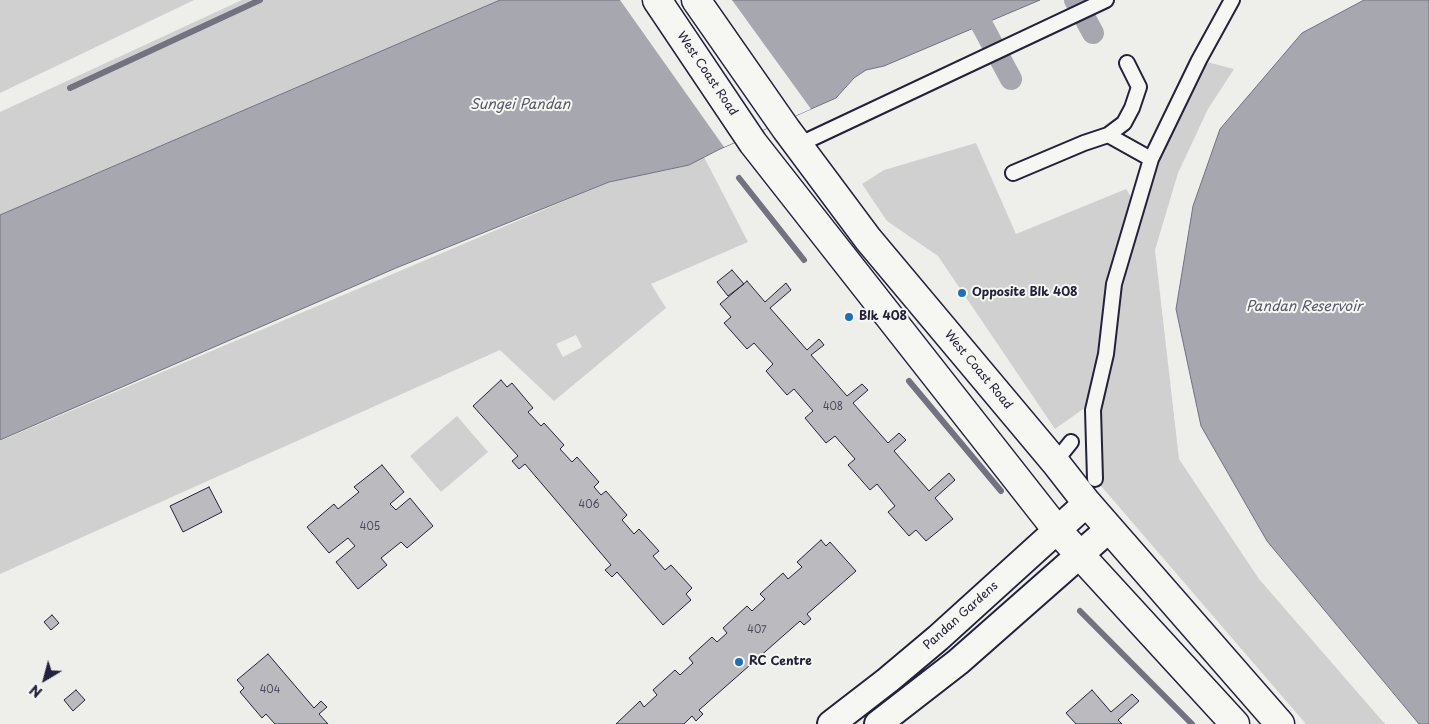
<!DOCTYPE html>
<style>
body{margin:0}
#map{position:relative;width:1429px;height:724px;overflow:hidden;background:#eeeeeb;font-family:"Playpen Sans",sans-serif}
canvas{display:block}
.north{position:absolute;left:20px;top:654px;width:50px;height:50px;-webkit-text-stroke:4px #f6f6f2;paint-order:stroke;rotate:217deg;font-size:14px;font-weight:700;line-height:20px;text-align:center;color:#22223b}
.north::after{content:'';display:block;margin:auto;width:18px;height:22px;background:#22223b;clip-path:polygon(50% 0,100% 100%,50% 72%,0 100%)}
</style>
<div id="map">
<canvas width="1429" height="724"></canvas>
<div class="north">N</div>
</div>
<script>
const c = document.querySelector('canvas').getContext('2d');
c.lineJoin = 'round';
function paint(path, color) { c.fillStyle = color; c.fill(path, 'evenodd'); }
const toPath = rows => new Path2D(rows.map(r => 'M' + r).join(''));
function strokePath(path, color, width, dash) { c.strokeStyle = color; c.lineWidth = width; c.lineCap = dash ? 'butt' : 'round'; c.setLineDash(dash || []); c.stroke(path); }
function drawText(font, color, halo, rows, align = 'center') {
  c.font = font + ' "Playpen Sans",sans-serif'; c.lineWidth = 4; c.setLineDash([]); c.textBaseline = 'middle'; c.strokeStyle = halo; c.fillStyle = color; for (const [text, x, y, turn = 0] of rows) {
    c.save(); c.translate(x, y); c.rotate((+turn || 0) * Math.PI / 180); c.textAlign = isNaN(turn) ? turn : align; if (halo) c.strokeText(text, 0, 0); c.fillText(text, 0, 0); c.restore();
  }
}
const green = toPath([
 [0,0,194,0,0,93],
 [242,0,500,0,0,215,0,112],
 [1199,60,1234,69,1208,109,1178,173,1155,250,1179,459,1259,579,1385,724,1306,724,1095,479,1093,383,1086,407,1055,429,938,256,887,221,862,184,884,170,976,143,1016,234,1126,189,1137,206],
 [704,157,748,242,651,284,666,308,554,401,500,350,0,574,0,441,609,182,689,165],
 [576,335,582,347,563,357,556,344],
 [457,416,488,452,441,492,410,456]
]);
const water = toPath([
 [500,0,1040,0,884,66,866,70,854,78,836,98,720,149,689,165,609,182,396,268,0,440,0,215,500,0],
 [1364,0,1429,0,1429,724,1419,724,1267,541,1201,426,1176,309,1193,206,1220,129,1302,33,1364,0]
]);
const pier = toPath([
 [620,0,732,0,811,109,724,147]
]);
const stream = toPath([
 [70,88,260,0],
 [739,178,804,260],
 [909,381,1001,491],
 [1080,611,1192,724]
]);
const canal = toPath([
 [1075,0,1093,33],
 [982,25,1011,79]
]);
const building = toPath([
 [732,270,744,284,728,296,717,282,732,270],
 [747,281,765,302,786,283,791,290,770,308,807,350,819,339,821,341,824,345,811,355,847,396,862,384,868,390,853,403,888,443,899,433,906,440,894,451,929,491,949,473,955,480,935,498,953,519,926,541,916,530,909,536,888,512,895,506,877,484,870,490,848,465,855,459,835,436,826,443,805,418,813,411,794,389,787,395,766,371,773,364,754,343,747,349,724,323,731,317,720,304,747,281],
 [501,380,507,387,512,383,533,408,528,412,541,426,544,423,564,445,560,449,572,462,577,457,599,482,594,487,601,495,606,491,627,515,622,520,634,534,639,529,659,551,653,556,665,570,671,565,692,588,686,594,691,600,663,625,617,572,612,577,605,570,611,565,525,464,519,469,512,461,518,456,473,406,501,380],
 [382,465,404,492,390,504,396,510,410,498,433,526,407,548,401,542,381,558,387,565,358,589,336,562,355,546,348,538,329,553,307,527,334,504,338,509,359,492,354,487,382,465],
 [209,487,222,512,183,532,170,506,209,487],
 [821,540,826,546,830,542,856,571,807,614,811,619,804,625,800,621,699,710,703,714,696,721,692,716,684,724,616,724,640,701,644,707,657,695,653,690,675,670,680,675,693,663,689,658,712,637,717,642,727,633,723,628,747,606,752,611,765,599,760,594,783,573,788,579,802,567,797,562,821,540],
 [52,615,59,623,51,630,44,622,52,615],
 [268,654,314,708,321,701,327,707,319,714,328,724,275,724,266,714,262,718,240,692,244,688,237,680,268,654],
 [76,690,85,700,73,711,64,700,76,690],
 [1092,690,1111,712,1132,694,1139,701,1118,720,1122,724,1076,724,1066,713,1092,690]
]);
const service = toPath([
 [1108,135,1124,123,1132,108,1139,87,1127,63],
 [798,145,1106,0],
 [1013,173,1084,143,1108,135,1151,159],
 [1055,462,1071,442],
 [1095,479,1093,410,1106,354,1114,284,1151,159,1199,60,1232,0]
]);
const minor = toPath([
 [831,724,888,680,938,638,1087,503],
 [878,724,958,662,1109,529]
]);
const primary = toPath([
 [657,0,753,143,1057,530,1235,724],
 [696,0,786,129,868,239,1055,462,1087,503,1280,724]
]);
const markers = [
 [962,293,5,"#1f6fb2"],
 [849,317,5,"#1f6fb2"],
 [739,662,5,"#1f6fb2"]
];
const numberNames = [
 ["408",833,407],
 ["406",589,505],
 ["405",370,527],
 ["407",757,630],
 ["404",270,690]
];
const streetNames = [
 ["West Coast Road",707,74,56],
 ["West Coast Road",978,370,50],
 ["Pandan Gardens",961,616,-42]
];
const poiNames = [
 ["Opposite Blk 408",972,293],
 ["Blk 408",859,317],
 ["RC Centre",749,662]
];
const waterNames = [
 ["Sungei Pandan",520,105],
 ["Pandan Reservoir",1304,307]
];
paint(green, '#d0d0d1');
paint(water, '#a7a7af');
strokePath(water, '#727281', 1);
paint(pier, '#eeeeeb');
strokePath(stream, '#727281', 6);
strokePath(canal, '#a7a7af', 22);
paint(building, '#bbbbbf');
strokePath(building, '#22223b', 1);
strokePath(service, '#22223b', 18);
strokePath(minor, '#22223b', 30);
strokePath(primary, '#22223b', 31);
strokePath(service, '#f6f6f2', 14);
strokePath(minor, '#f6f6f2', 26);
strokePath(primary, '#f6f6f2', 28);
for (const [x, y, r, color] of markers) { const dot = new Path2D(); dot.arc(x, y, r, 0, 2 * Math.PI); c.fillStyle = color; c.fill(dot); strokePath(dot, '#f6f6f2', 2); }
drawText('10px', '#48485c', null, numberNames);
drawText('12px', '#22223b', '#f6f6f2', streetNames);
drawText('bold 12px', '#22223b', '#f6f6f2', poiNames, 'left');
drawText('italic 14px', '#575769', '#f6f6f2', waterNames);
</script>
